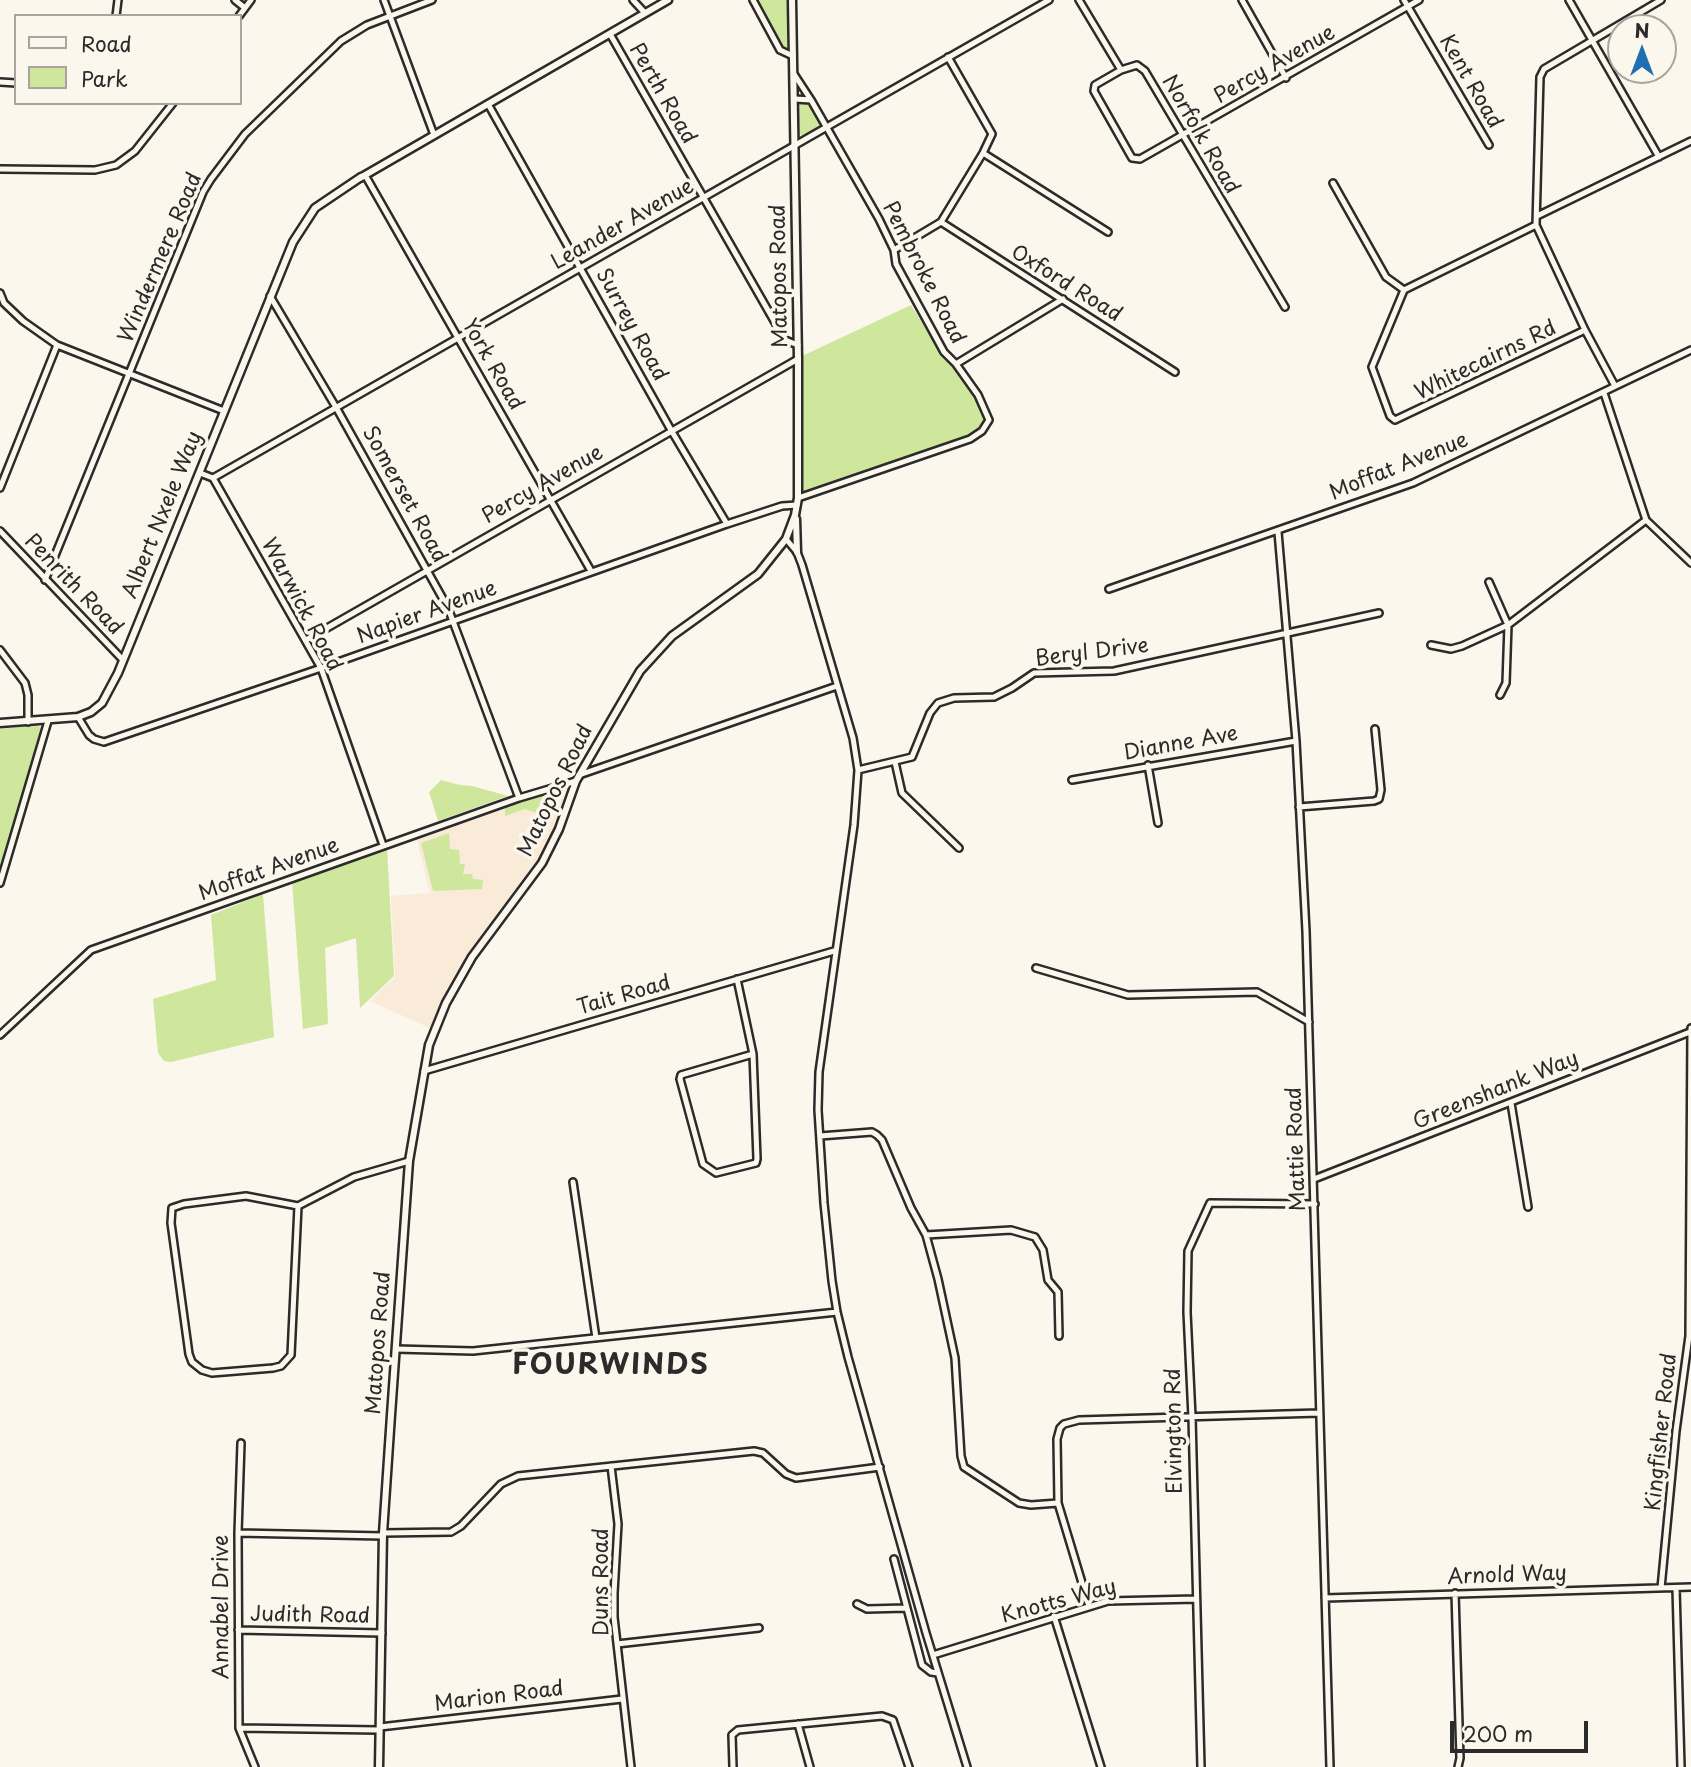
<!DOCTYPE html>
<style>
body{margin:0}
#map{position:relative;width:1691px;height:1767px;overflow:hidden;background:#fbf7ec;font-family:"Playpen Sans",sans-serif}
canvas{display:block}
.legend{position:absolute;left:14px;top:14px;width:228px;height:91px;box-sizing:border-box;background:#fbf7ec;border:2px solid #a8a59f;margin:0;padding:9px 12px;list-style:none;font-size:21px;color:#2b2b2b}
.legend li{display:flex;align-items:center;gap:14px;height:35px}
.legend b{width:35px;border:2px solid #a8a59f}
.north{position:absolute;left:1607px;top:14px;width:70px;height:70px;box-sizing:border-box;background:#fbf7ec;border:2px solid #a8a59f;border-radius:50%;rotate:0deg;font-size:19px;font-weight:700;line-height:28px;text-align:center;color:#2b2b2b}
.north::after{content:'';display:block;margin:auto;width:24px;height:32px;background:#1f6fb2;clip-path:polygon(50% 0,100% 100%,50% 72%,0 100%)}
.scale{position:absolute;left:1450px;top:1721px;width:138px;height:32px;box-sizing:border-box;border:4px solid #2b2b2b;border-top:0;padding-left:9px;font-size:21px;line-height:24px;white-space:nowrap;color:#2b2b2b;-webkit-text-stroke:5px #fbf7ec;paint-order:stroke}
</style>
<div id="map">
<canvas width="1691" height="1767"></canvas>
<ul class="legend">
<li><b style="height:9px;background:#fbf7ec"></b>Road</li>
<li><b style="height:19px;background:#cee79d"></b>Park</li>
</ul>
<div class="north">N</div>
<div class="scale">200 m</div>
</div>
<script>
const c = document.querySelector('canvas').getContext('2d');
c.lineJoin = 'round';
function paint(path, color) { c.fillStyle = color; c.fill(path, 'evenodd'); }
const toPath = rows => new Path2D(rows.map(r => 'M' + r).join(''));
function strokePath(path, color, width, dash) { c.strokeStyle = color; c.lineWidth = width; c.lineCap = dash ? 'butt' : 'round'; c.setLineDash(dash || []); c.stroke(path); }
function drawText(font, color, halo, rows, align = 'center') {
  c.font = font + ' "Playpen Sans",sans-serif'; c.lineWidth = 7; c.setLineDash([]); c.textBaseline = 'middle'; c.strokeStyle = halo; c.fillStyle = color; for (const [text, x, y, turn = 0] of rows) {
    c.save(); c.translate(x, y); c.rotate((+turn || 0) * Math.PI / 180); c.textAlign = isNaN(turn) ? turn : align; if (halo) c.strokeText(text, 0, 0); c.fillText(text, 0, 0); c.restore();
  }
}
const built = toPath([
 [572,784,556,830,541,860,469,958,444,1000,432,1029,370,1001,395,977,391,896,430,893,416,836,519,800]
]);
const green = toPath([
 [756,0,787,0,788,50,782,48],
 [799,103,808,103,822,127,804,137,799,134],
 [911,305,943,356,956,368,983,410,986,417,982,427,967,437,803,493,802,356],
 [37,725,43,729,0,869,0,729],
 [441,780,460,785,472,786,508,796,438,821,429,792],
 [550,792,554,793,557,798,544,832,552,802,548,797,541,799,537,813,525,809,505,816,505,808],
 [449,833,450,849,459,850,460,864,465,864,463,874,472,874,473,879,483,880,482,889,433,891,421,843],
 [387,848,394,976,360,1008,356,938,325,948,328,1024,303,1029,292,881],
 [263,894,274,1037,171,1062,164,1061,158,1053,153,999,216,980,211,915]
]);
const minor = toPath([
 [235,0,245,8],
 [384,0,434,135],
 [633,0,645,13],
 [753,0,780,50,793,56],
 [1079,0,1121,70,1137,65,1145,71,1285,307],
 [1242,0,1286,78],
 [1404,0,1489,145],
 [1569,0,1659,157],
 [116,16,118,0],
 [239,16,251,0],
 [610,34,785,340,798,345],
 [1121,70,1095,85,1094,91,1132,158,1140,159,1419,0],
 [794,74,811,100],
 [0,82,16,83],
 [795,99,811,100,879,219,894,250,896,264,944,352,956,364,978,395,989,420,982,431,970,439,798,498],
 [488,104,671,430,727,524],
 [983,153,1108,232],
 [0,169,95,170,116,165,135,151,173,103],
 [365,175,591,571],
 [1333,183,1386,277,1404,290,1536,225],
 [1537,216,1691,141],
 [941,222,1175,372],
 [894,250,941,222,983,153,992,134,948,57],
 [1404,290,1372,367,1390,416,1395,420,1585,330],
 [0,293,4,303,23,321,57,345,224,411],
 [270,296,337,409,448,608,519,798],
 [956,364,1063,299],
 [1615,386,1585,330,1536,225,1540,77,1544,69,1661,0],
 [1604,393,1646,520,1691,563],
 [200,473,213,478,321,668,383,845],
 [213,478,1049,0],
 [0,488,57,345],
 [0,531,123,660],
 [1278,532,1296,741,1306,931,1330,1767],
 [786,539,797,552,802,565,853,738,858,770,854,825,819,1072,818,1110,824,1203,832,1281,837,1312,848,1357,926,1633,967,1767],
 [45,580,203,192,211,179,245,134,341,41,367,25,432,0],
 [1109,589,1413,483,1691,350],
 [306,640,798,359],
 [1431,645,1451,649,1462,646,1508,625,1489,582],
 [0,650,25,683,28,695,28,722],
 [1500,695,1506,683,1508,625,1646,520],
 [78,717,89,735,94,739,104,742,321,668,727,524,782,506,797,505],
 [895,762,902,793,959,848],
 [1148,765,1158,823],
 [858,770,912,757,930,713,938,703,954,698,994,697,1012,688,1034,673,1114,671,1379,613],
 [579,775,837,686],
 [1072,780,1296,741],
 [1299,807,1374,801,1379,799,1381,790,1375,729],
 [0,883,48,721],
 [1036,968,1128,995,1257,992,1309,1022],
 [737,979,753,1054,757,1159,756,1163,716,1173,703,1164,680,1079,681,1075,753,1054],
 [0,1035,91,950,519,798,576,781],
 [424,1071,834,951],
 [1511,1103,1528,1207],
 [820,1136,872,1132,877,1135,882,1140,911,1208,926,1235,938,1279,955,1358,961,1456,964,1467,1019,1503,1031,1505,1058,1503],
 [1314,1179,1690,1032],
 [573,1182,596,1338],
 [298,1206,291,1355,281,1366,273,1368,212,1373,202,1370,192,1362,189,1354,171,1223,172,1208,184,1204,246,1196,298,1206,354,1177,409,1161],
 [926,1235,1011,1230,1035,1237,1043,1250,1048,1280,1058,1292,1059,1336],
 [396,1349,473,1351,837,1312],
 [241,1443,238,1533,239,1728,255,1767],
 [611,1466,618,1524,614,1593,614,1617,631,1767],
 [238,1533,383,1536],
 [383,1533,451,1532,461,1526,501,1484,518,1476,754,1451,763,1453,786,1474,796,1478,880,1467],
 [894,1559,922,1665,931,1672,938,1673],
 [1661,1588,1676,1431,1689,1336,1691,1028],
 [1676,1588,1681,1767],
 [1455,1593,1460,1758,1458,1767],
 [1325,1598,1691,1587],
 [857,1604,867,1609,906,1608],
 [1089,1606,1058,1503,1057,1439,1060,1428,1064,1424,1079,1420,1319,1413],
 [1054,1616,1101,1767],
 [238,1630,382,1633],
 [617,1644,759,1628],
 [933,1655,1108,1601,1196,1599],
 [798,1724,810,1767],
 [380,1727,622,1699],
 [239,1728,379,1730],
 [733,1767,732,1735,738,1730,882,1716,893,1720,909,1767],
 [1201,1767,1192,1417,1187,1312,1188,1251,1210,1203,1315,1204]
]);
const major = toPath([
 [360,178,668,0],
 [796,519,797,552],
 [0,723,78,717,91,712,102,703,118,673,293,242,315,208,361,177],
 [379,1767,383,1533,391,1415,409,1161,429,1045,446,1003,472,957,542,863,559,829,576,781,640,671,672,636,758,574,786,539,795,515,798,498,798,359,792,0]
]);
const streetNames = [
 ["Percy Avenue",1275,65,-30],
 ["Kent Road",1470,82,60],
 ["Perth Road",662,94,60],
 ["Norfolk Road",1200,135,60],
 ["Leander Avenue",623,225,-30],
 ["Windermere Road",161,258,-67],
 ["Pembroke Road",923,273,63],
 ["Matopos Road",780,276,-91],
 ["Oxford Road",1066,284,32],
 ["Surrey Road",631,325,61],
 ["Whitecairns Rd",1486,361,-26],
 ["York Road",492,365,60],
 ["Moffat Avenue",1399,467,-22],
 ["Percy Avenue",543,485,-30],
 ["Somerset Road",404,495,61],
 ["Albert Nxele Way",163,515,-68],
 ["Penrith Road",73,585,46],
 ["Warwick Road",301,605,62],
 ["Napier Avenue",427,613,-20],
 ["Beryl Drive",1092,653,-7],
 ["Dianne Ave",1181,744,-10],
 ["Matopos Road",556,791,-64],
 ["Moffat Avenue",269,870,-20],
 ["Tait Road",624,996,-16],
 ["Greenshank Way",1496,1091,-22],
 ["Mattie Road",1297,1149,-92],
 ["Matopos Road",379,1343,-86],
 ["Elvington Rd",1175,1431,-91],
 ["Kingfisher Road",1662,1432,-84],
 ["Arnold Way",1507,1576,-2],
 ["Duns Road",602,1582,-90],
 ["Knotts Way",1059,1602,-15],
 ["Annabel Drive",222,1607,-90],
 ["Judith Road",310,1616,1],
 ["Marion Road",499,1697,-7]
];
const districtNames = [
 ["FOURWINDS",611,1366]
];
paint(built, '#faead8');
paint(green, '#cee79d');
strokePath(minor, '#2b2b2b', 10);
strokePath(major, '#2b2b2b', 11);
strokePath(minor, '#fbf7ec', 5);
strokePath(major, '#fbf7ec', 6);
drawText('21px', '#2b2b2b', '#fbf7ec', streetNames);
c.letterSpacing = '2px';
drawText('bold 28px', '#2b2b2b', '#fbf7ec', districtNames);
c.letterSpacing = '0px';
</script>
